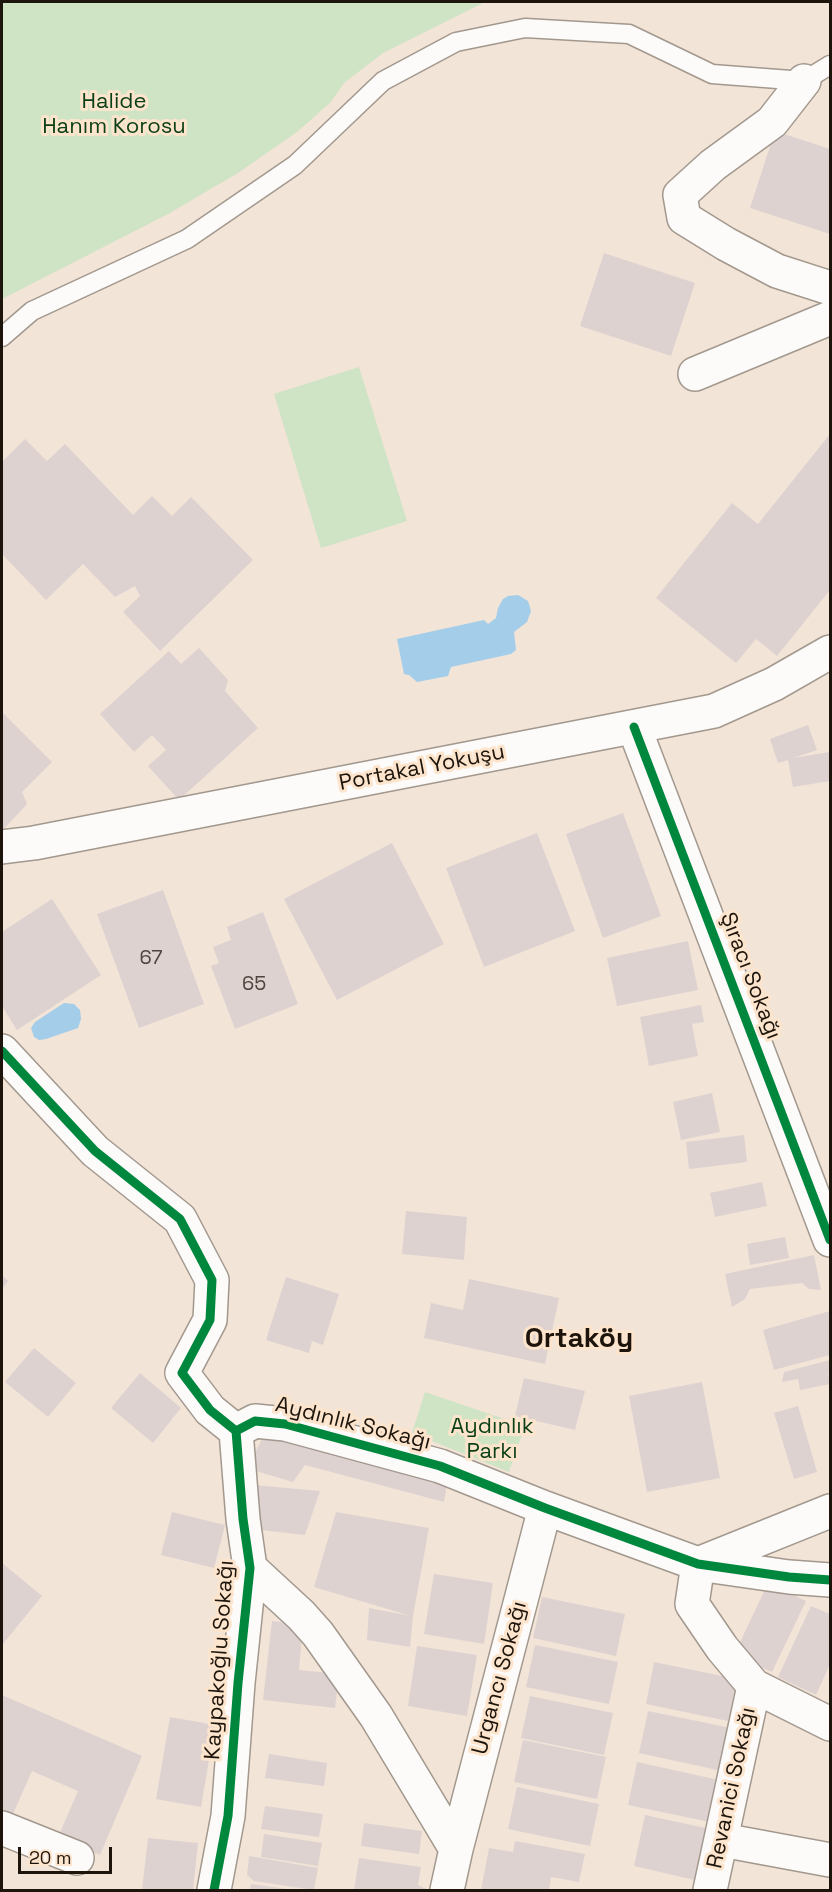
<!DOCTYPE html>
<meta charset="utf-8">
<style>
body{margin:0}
#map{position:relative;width:832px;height:1892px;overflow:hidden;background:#f2e4d7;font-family:"Space Grotesk",sans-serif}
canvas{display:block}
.frame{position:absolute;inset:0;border:3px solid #1d150c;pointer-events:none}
.scale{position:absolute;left:18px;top:1847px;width:94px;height:27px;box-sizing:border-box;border:3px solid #1d150c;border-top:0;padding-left:8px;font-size:18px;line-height:21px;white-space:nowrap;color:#1d150c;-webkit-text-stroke:4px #fde4cc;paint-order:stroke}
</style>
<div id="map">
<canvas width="832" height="1892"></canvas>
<div class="frame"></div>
<div class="scale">20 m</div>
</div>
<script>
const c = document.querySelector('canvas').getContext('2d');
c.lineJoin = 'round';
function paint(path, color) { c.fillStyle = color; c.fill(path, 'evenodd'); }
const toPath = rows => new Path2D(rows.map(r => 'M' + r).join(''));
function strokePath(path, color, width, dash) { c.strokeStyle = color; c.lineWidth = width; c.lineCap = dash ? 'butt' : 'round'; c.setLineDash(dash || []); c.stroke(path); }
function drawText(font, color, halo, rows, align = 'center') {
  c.font = font + ' "Space Grotesk",sans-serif'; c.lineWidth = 6; c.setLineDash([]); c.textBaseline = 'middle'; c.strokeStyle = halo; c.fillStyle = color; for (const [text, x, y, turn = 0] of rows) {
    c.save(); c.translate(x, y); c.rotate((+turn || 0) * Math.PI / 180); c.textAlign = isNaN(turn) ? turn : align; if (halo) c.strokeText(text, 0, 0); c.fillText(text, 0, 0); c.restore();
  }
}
const green = toPath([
 [2,2,485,2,383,53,344,83,331,102,297,132,238,173,168,214,2,299,2,201,3,179,2,170],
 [359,367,407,521,321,548,274,394],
 [425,1392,525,1426,509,1472,412,1433]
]);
const water = toPath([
 [518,595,528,601,531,611,527,622,514,632,516,650,511,654,451,667,448,676,417,682,409,675,404,674,397,639,484,620,488,624,496,618,498,608,503,599,508,596],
 [64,1003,74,1004,80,1010,81,1019,78,1028,46,1039,39,1040,34,1037,31,1028,35,1022]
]);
const building = toPath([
 [775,131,830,149,830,234,750,208],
 [604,253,695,283,671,356,580,326],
 [830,434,830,590,777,656,756,639,736,663,656,598,732,503,758,524],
 [25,439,47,461,65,444,133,515,152,496,172,516,191,497,253,560,160,651,123,612,140,596,135,586,115,597,83,564,46,600,2,554,2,462],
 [199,648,228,680,225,691,258,728,179,800,148,766,166,750,152,735,134,752,100,714,169,651,181,664],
 [2,712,52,762,22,792,27,804,2,831],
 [808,725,817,750,793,758,830,752,830,781,793,787,788,760,778,763,770,739],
 [623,813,661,916,603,938,566,834],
 [537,833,575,931,484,967,446,868],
 [392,843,444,944,337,1000,284,899],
 [163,890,204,1004,139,1028,97,914],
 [52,899,101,975,17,1030,2,1006,2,932],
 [263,912,298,1004,235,1029,211,966,219,963,213,947,231,940,227,927],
 [688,941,698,990,617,1006,607,958],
 [701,1005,704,1022,692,1024,698,1056,649,1066,640,1017],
 [712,1093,720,1132,681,1140,673,1102],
 [744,1135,747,1162,689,1169,686,1142],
 [762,1182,767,1206,715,1217,710,1193],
 [406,1211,467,1217,464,1260,402,1254],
 [785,1237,789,1258,750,1265,747,1244],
 [814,1255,821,1290,809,1289,802,1283,750,1289,745,1299,732,1307,725,1274],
 [2,1275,8,1281,2,1289],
 [286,1277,339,1294,323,1345,312,1341,309,1353,266,1340],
 [469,1279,559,1298,545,1364,424,1338,431,1303,463,1310],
 [830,1311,830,1355,774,1370,763,1330],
 [34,1348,76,1383,48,1417,5,1382],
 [830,1360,830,1373,828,1373,830,1384,800,1390,798,1379,782,1382,784,1372],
 [140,1373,181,1408,153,1443,111,1408],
 [524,1378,585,1391,575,1430,515,1416],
 [702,1382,720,1478,647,1492,629,1396],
 [798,1406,817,1472,794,1479,774,1413],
 [267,1430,448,1478,444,1502,305,1465,293,1482,256,1471,253,1456],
 [254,1485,320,1491,305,1535,261,1530],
 [172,1512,225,1525,214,1568,161,1555],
 [336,1512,429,1528,413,1616,410,1647,367,1640,369,1608,411,1616,314,1587],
 [2,1563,42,1596,2,1645],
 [434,1574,493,1583,484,1644,424,1634],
 [768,1583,806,1601,772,1672,734,1655],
 [542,1597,625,1614,616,1656,533,1638],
 [811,1606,830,1614,830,1664,816,1695,778,1677],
 [272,1621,303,1624,299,1670,339,1674,335,1708,263,1700],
 [535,1645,618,1662,609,1704,526,1687],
 [417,1646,477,1655,467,1716,408,1706],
 [654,1662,737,1679,728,1721,646,1704],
 [2,1695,142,1756,100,1855,58,1837,78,1791,32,1771,13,1814,2,1809],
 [530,1696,613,1713,604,1755,521,1738],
 [648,1711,731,1728,722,1771,639,1753],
 [170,1717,215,1725,201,1807,156,1799],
 [523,1740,606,1757,597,1799,514,1782],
 [269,1754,327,1763,324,1786,265,1778],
 [637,1762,719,1780,710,1822,628,1805],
 [517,1787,599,1804,590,1846,508,1829],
 [265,1806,323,1814,319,1837,261,1829],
 [645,1815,710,1829,699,1881,634,1866],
 [364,1823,422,1831,419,1854,361,1846],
 [264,1834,322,1843,318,1866,261,1857],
 [148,1838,198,1843,193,1890,142,1890],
 [515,1841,585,1854,579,1882,551,1877,549,1890,481,1890,489,1848,513,1852],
 [249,1856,318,1868,314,1890,254,1881,247,1875],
 [359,1858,421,1867,418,1885,428,1890,354,1890],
 [251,1884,287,1889,286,1890,250,1890]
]);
const service = toPath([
 [2,337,32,311,187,239,295,165,383,81,456,42,525,28,629,34,712,74,804,81,830,65]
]);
const minor = toPath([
 [804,81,772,122,713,165,680,195,684,218,726,244,777,271,830,288],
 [695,374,830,318],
 [634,727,830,1240],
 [2,1051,95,1151,180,1219,212,1280,210,1320,182,1373,210,1410,236,1431,255,1421,285,1424,440,1466,545,1508,698,1564,789,1577,830,1580],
 [830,1511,698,1564,692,1604,722,1648,754,1686,830,1724],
 [250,1568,301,1615,318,1634,376,1716,456,1849,447,1890],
 [2,1828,77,1858],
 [722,1840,830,1860],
 [456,1849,545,1508],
 [214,1890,228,1816,238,1683,250,1568,243,1519,236,1431],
 [710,1890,754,1686]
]);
const secondary = toPath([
 [2,847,34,843,714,711,774,684,830,652]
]);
const cycleway = toPath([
 [634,727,830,1240],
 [2,1051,95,1151,180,1219,212,1280,210,1320,182,1373,210,1410,236,1431,255,1421,285,1424,440,1466,545,1508,698,1564,789,1577,830,1580],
 [214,1890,228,1816,238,1683,250,1568,243,1519,236,1431]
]);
const numberNames = [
 ["67",151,959],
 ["65",254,985]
];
const parkNames = [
 ["Halide",114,102],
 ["Hanım Korosu",114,127],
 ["Aydınlık",492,1427],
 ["Parkı",492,1452]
];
const streetNames = [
 ["Portakal Yokuşu",422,768,-11],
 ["Şıracı Sokağı",750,976,69],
 ["Aydınlık Sokağı",353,1424,14],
 ["Kaypakoğlu Sokağı",220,1660,-86],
 ["Urgancı Sokağı",500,1678,-75],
 ["Revanici Sokağı",732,1788,-78]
];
const districtNames = [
 ["Ortaköy",579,1339]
];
paint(green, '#cfe3c5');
paint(water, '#a4cdea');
paint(building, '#ded2d1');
strokePath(service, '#a2988e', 21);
strokePath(minor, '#a2988e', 36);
strokePath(secondary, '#a2988e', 36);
strokePath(service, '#fdfbf9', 18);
strokePath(minor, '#fdfbf9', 33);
strokePath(secondary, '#fdfbf9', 33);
strokePath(cycleway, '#00873e', 9);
drawText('20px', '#4e453e', null, numberNames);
drawText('22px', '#093f16', '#fde4cc', parkNames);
drawText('22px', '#1d150c', '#fde4cc', streetNames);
drawText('bold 28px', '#1d150c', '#fde4cc', districtNames);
</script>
